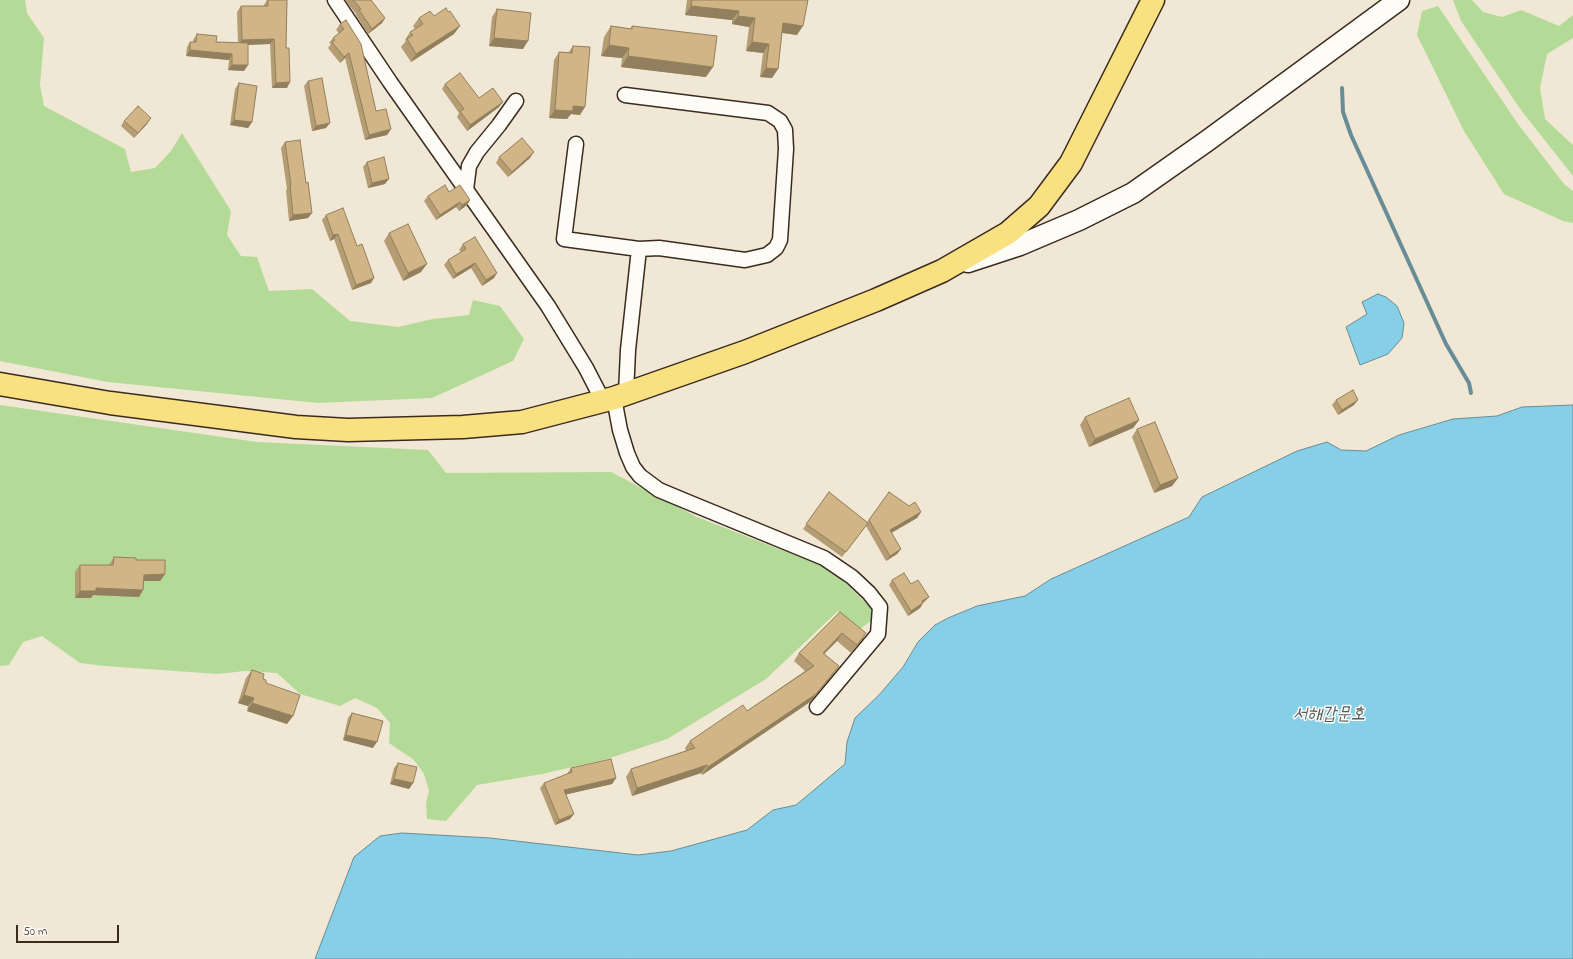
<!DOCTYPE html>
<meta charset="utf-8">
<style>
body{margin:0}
#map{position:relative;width:1573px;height:959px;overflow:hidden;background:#f0e7d5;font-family:"Indie Flower",sans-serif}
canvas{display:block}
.scale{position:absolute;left:16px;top:925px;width:103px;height:18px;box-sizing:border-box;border:2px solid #3b2a1e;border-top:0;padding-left:5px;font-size:12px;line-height:14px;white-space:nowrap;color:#3b2a1e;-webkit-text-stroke:3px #fdfcf7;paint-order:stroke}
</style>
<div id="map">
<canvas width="1573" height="959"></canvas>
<div class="scale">50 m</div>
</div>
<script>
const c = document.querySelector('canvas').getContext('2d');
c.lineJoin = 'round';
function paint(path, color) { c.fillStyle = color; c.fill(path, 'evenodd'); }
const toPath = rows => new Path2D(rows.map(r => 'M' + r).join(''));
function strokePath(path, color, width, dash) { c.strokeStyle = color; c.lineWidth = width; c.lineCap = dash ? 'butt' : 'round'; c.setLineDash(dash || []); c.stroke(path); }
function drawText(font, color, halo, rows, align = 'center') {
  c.font = font + ' "Indie Flower","Poor Story",sans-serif'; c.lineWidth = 3; c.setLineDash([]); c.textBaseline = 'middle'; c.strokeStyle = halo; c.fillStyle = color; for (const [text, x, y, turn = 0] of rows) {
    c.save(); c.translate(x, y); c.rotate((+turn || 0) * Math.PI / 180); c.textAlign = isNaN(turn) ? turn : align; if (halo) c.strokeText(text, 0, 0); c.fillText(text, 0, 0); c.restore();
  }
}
const green = toPath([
 [0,0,25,0,27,13,44,38,40,85,44,106,125,149,131,172,155,168,171,151,182,133,231,211,227,235,241,256,257,257,269,291,312,289,350,321,398,327,433,319,469,315,473,300,500,306,524,339,513,361,432,398,318,403,108,382,0,361],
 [1453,0,1472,0,1483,12,1502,17,1521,10,1559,26,1573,15,1573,38,1547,54,1540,88,1545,119,1573,145,1573,176,1521,110,1461,21],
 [1438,6,1518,124,1564,184,1573,191,1573,223,1563,221,1504,194,1464,131,1417,35,1422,11],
 [0,405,257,442,428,450,446,473,611,472,697,517,817,564,835,573,871,608,872,620,860,629,848,624,838,611,766,679,667,739,607,759,542,774,477,785,446,821,427,819,426,804,429,790,424,774,414,760,389,743,390,723,377,708,355,698,340,706,300,694,277,673,245,671,218,674,105,666,80,663,42,636,23,642,9,665,0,666]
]);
const water = toPath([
 [1378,294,1386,297,1397,306,1404,323,1402,338,1388,354,1360,365,1346,327,1367,314,1362,302,1378,294],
 [1573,405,1573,959,315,959,354,857,380,836,402,833,490,838,638,855,671,851,747,830,773,810,796,805,845,764,847,742,855,718,879,695,903,667,918,642,935,625,948,618,977,606,1025,596,1051,579,1189,517,1202,497,1297,451,1327,442,1341,450,1366,451,1399,435,1453,419,1497,416,1522,407,1573,405]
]);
const stream = toPath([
 [1342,88,1343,112,1351,135,1446,344,1469,383,1471,393]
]);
const minor = toPath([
 [335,0,390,82,548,306,586,368,603,401],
 [625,95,768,113,780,121,785,130,786,149,780,240,776,248,767,255,745,260,659,248,639,249,628,350,626,394],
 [576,144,564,239,639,249],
 [466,190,469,166,477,152,499,125,516,101],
 [614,398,620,430,627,453,633,467,640,476,659,490,683,500,824,558,852,577,869,593,880,607,878,634,817,707]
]);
const secondary = toPath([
 [968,262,1020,245,1079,220,1133,193,1207,141,1399,0]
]);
const primary = toPath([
 [0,384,110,403,296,427,348,430,463,427,522,422,614,398,745,352,876,300,942,271,1008,233,1039,206,1071,163,1153,0]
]);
const wall = toPath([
 [267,0,287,0,286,48,287,88,272,88,270,44,248,45,248,65,244,71,228,70,229,60,186,56,187,47,190,42,193,42,193,40,197,34,216,42,238,43,237,12,241,6,264,6,264,5],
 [345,0,371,0,385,18,382,23,368,34,356,15,356,14],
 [687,0,808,0,797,35,782,33,778,69,772,78,760,77,763,53,746,51,749,27,732,24,732,20,685,15],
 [497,9,523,49,489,46,492,17],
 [434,16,454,34,411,62,401,47,406,41,405,40,410,32,415,29,413,26,419,18],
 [346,20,376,111,391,129,387,135,365,140,345,58,340,63,328,48,331,44,329,43,333,38,339,33,336,30,340,24],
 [611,26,630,29,632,26,706,77,621,67,622,58,601,56,604,37],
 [573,46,580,115,571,114,567,119,549,118,554,60,559,52,568,53],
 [308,81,326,128,312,131,304,86],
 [239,83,252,122,248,128,230,125,235,89],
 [445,84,479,98,499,107,467,131,457,117,459,113,442,89],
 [124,121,147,124,134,138,121,126],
 [285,142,306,183,312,213,308,218,289,221,286,190,287,189,281,148],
 [499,157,530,158,508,177,496,163],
 [367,162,385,184,368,188,363,167],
 [449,192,470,200,467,205,459,211,456,207,436,220,424,201,428,196],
 [326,215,357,246,371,283,352,290,334,239,330,241,322,220],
 [389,233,421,272,403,281,384,241],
 [463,244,494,278,482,286,471,268,453,279,444,265,448,260,461,252,459,250],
 [1336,400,1354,405,1338,415,1332,405],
 [1085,417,1139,420,1133,428,1089,447,1080,425],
 [1137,429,1178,478,1172,486,1154,493,1132,437],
 [829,492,867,522,889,492,909,506,921,512,917,518,891,533,901,549,897,554,886,561,866,526,842,557,803,529],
 [114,557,136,560,165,574,160,581,144,581,143,590,139,597,93,595,91,598,75,598,75,572,80,565,109,565],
 [892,580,911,584,929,597,923,603,920,608,908,616,889,585],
 [840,612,861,641,851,653,837,641,824,654,839,666,833,674,810,702,702,775,701,773,632,796,626,777,631,769,686,751,685,748,690,741,747,711,805,671,794,661,799,653],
 [252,670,266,683,287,724,247,711,248,706,238,703,246,678],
 [352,713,373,748,343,740,348,718],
 [398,763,413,783,409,789,390,784,394,768],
 [571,768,616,778,612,784,566,794,570,819,555,825,540,788,544,783,567,774]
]);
const shadedWall = toPath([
 [691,6,739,11,732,20,685,15],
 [738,16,755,18,749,27,732,24],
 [385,18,382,23,368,34,372,29],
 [783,23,803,26,797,35,777,32],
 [460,26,454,34,411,62,416,54],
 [494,38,528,41,523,49,489,46],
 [274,39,270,44,238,45,242,40],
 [752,42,769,44,763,53,746,51],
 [609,45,629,48,622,58,601,56],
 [190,50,232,54,229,60,186,56],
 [349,53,345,58,340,63,344,57],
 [628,56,713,67,706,77,621,67],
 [232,65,248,65,244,71,228,70],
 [766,68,778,69,772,78,760,77],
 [290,82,287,88,272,88,276,83],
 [503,102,499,107,467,131,470,125],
 [573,106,585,107,580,115,571,114,567,119,549,118,555,110],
 [151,118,147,124,134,138,138,133],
 [234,120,252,122,248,128,230,125],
 [330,123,326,128,312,131,316,126],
 [391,129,387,135,365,140,369,135],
 [534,152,530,158,508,177,512,172],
 [389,179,385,184,368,188,372,183],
 [470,200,467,205,459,211,462,205],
 [460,202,456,207,436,220,440,215],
 [312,213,308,218,289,221,293,215],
 [338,234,334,239,330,241,333,235],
 [475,263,471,268,453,279,456,274],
 [427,264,421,272,403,281,408,273],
 [497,273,494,278,482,286,486,280],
 [374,278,371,283,352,290,356,285],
 [1358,400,1354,405,1338,415,1342,410],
 [1139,420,1133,428,1089,447,1095,439],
 [1178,478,1172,486,1154,493,1160,485],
 [921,512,917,518,886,536,890,530],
 [901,549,897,554,886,561,890,556],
 [165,574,160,581,139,581,144,575],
 [96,588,143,590,139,597,93,595,91,598,75,598,80,591],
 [929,597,925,601,918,606,922,601],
 [923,603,920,608,908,616,911,611],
 [842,633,837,641,817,661,823,653],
 [866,633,861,641,851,653],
 [839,666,833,674,810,702,702,775,708,767],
 [244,695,254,698,248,706,238,703],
 [252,703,293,716,287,724,247,711],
 [346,735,377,742,373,748,343,740],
 [707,765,701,773,632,796,637,788],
 [616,778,612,784,560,796,564,790],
 [394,779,413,783,409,789,390,784],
 [574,814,570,819,555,825,559,820]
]);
const building = toPath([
 [268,0,287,0,286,48,289,48,290,82,276,83,274,39,242,40,241,6,268,6,268,0],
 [353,0,371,0,385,18,372,29,359,10,361,9,353,0],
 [692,0,808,0,803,26,783,23,778,69,766,68,769,44,752,42,755,18,738,16,739,11,691,6,692,0],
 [446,8,448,12,450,11,460,26,416,54,407,39,413,35,410,32,423,24,419,18,430,11,434,16,446,8],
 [497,9,531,13,528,41,494,38,497,9],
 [346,20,361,44,376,111,386,109,391,129,369,135,349,53,344,57,332,42,335,40,333,38,344,29,340,24,346,20],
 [611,26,632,29,632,26,717,36,713,67,628,56,629,48,609,45,611,26],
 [197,34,217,36,216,42,248,43,248,65,232,65,232,54,190,50,190,42,196,42,197,34],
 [573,46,590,47,585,107,573,106,573,111,555,110,559,52,572,53,573,46],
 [460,73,479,98,493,88,503,102,470,125,460,111,464,109,445,84,460,73],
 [322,78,330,123,316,126,308,81,322,78],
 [239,83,257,86,252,122,234,120,239,83],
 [138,106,151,118,138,133,124,121,138,106],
 [522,138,534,152,512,172,499,157,522,138],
 [300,140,306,183,308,182,312,213,293,215,290,185,291,185,285,142,300,140],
 [384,157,389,179,372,183,367,162,384,157],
 [445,185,449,192,460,185,470,200,462,205,460,202,440,215,428,196,445,185],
 [343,208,357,246,362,244,374,278,356,285,338,234,333,235,326,215,343,208],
 [408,224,427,264,408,273,389,233,408,224],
 [475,237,497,273,486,280,475,263,456,274,448,260,466,249,463,244,475,237],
 [1353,390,1358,400,1342,410,1336,400,1353,390],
 [1129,398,1139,420,1095,439,1085,417,1129,398],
 [1155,422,1178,478,1160,485,1137,429,1155,422],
 [829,492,868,523,846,552,806,524,829,492],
 [889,492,909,506,915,502,921,512,890,530,901,549,890,556,869,520,889,492],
 [114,557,136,558,136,560,165,560,165,574,144,575,143,590,96,588,96,591,80,591,80,565,113,565,114,557],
 [904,573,911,584,918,580,929,597,922,601,923,603,911,611,892,580,904,573],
 [840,612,866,633,857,645,842,633,823,653,839,666,816,694,708,767,707,765,637,788,631,769,695,748,690,741,743,705,747,711,814,666,799,653,840,612],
 [252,670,264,674,263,679,266,680,266,683,300,695,293,716,252,703,254,698,244,695,252,670],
 [352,713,383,721,377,742,346,735,352,713],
 [611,759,616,778,564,790,574,814,559,820,544,783,572,772,571,768,611,759],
 [398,763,417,767,413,783,394,779,398,763]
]);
const waterNames = [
 ["서해갑문호",1329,716]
];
paint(green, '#b3db97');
paint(water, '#86cfe7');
strokePath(water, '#688d97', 1);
strokePath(stream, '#688d97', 4);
strokePath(minor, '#3b2a1e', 17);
strokePath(secondary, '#3b2a1e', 23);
strokePath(primary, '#3b2a1e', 25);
strokePath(minor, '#fdfcf7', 14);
strokePath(secondary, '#fdfcf7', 20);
strokePath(primary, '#f9e181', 22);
paint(wall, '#b49c73');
paint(shadedWall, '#927f5e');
paint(building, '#d1b586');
strokePath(building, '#927f5e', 1);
drawText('italic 18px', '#525c5a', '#fdfcf7', waterNames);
</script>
